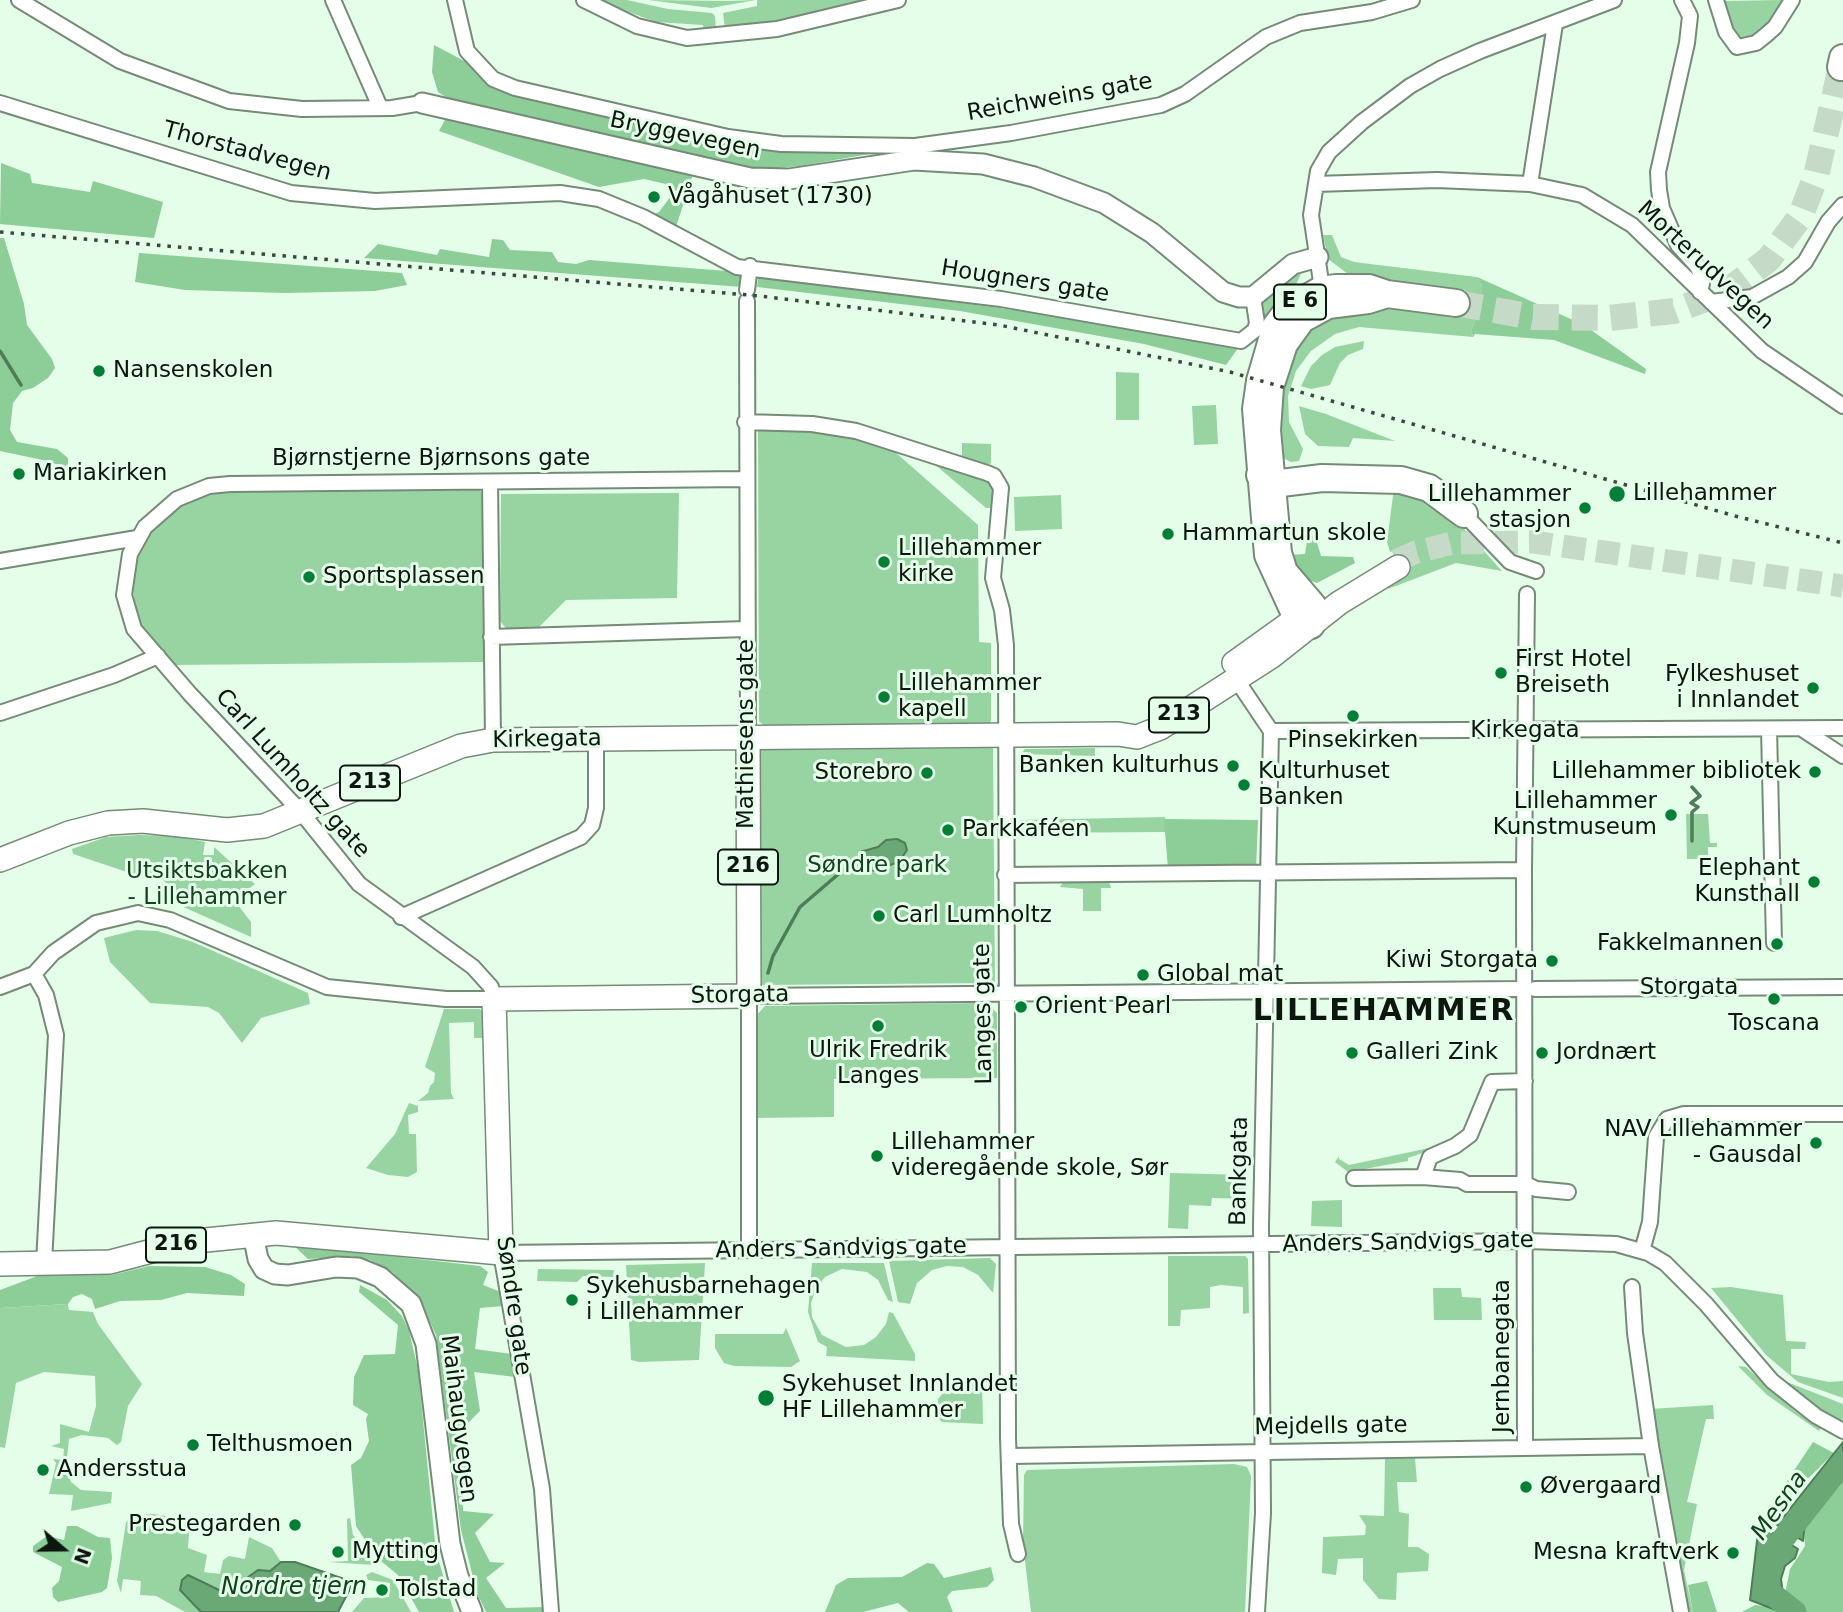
<!DOCTYPE html>
<meta charset="utf-8">
<style>
body{margin:0}
#map{position:relative;width:1843px;height:1612px;overflow:hidden;background:#e5fee9;font-family:"DejaVu Sans",sans-serif}
canvas{display:block}
.north{position:absolute;left:28px;top:1514px;width:70px;height:70px;-webkit-text-stroke:5px #e5fee9;paint-order:stroke;rotate:110deg;font-size:19px;font-weight:700;line-height:28px;text-align:center;color:#0d160f}
.north::after{content:'';display:block;margin:auto;width:24px;height:32px;background:#0d160f;clip-path:polygon(50% 0,100% 100%,50% 72%,0 100%)}
</style>
<div id="map">
<canvas width="1843" height="1612"></canvas>
<div class="north">N</div>
</div>
<script>
const c = document.querySelector('canvas').getContext('2d');
c.lineJoin = 'round';
function paint(path, color) { c.fillStyle = color; c.fill(path, 'evenodd'); }
const toPath = rows => new Path2D(rows.map(r => 'M' + r).join(''));
function strokePath(path, color, width, dash) { c.strokeStyle = color; c.lineWidth = width; c.lineCap = dash ? 'butt' : 'round'; c.setLineDash(dash || []); c.stroke(path); }
function drawText(font, color, halo, rows, align = 'center') {
  c.font = font + ' "DejaVu Sans",sans-serif'; c.lineWidth = 6; c.setLineDash([]); c.textBaseline = 'middle'; c.strokeStyle = halo; c.fillStyle = color; for (const [text, x, y, turn = 0] of rows) {
    c.save(); c.translate(x, y); c.rotate((+turn || 0) * Math.PI / 180); c.textAlign = isNaN(turn) ? turn : align; if (halo) c.strokeText(text, 0, 0); c.fillText(text, 0, 0); c.restore();
  }
}
const green = toPath([
 [596,0,627,0,668,9,712,13,715,16,716,30,704,31,703,25,656,22],
 [648,0,730,1,756,0,711,8],
 [757,0,873,0,809,16,725,29,723,13,757,6],
 [1783,0,1766,27,1755,35,1741,37,1732,30,1725,1],
 [1323,235,1332,235,1341,257,1354,262,1477,277,1482,286,1482,307,1471,330,1473,337,1359,327,1335,334,1311,351,1296,371,1288,396,1289,422,1303,449,1299,461,1291,462,1279,456,1277,378,1313,318,1375,304,1468,309,1471,305,1470,294,1464,290,1352,277,1328,259],
 [1303,269,1295,287,1277,304,1262,326,1259,304,1289,275],
 [1364,341,1363,349,1348,355,1340,363,1330,385,1311,389,1301,386,1311,366,1322,355,1335,347],
 [1116,372,1139,373,1139,420,1116,420],
 [1216,405,1218,444,1194,445,1192,406],
 [1299,406,1326,414,1395,441,1353,438,1349,447,1318,446,1305,434],
 [761,427,825,431,886,444,978,525,979,642,991,643,991,721,988,725,764,726,759,721,758,430],
 [962,443,991,444,991,463,987,465,962,456],
 [926,457,988,480,995,493,991,508,986,508],
 [479,488,484,497,486,662,174,665,137,619,132,583,137,559,148,536,182,504,207,493,222,490],
 [1394,488,1422,496,1456,520,1502,571,1456,563,1388,589,1390,579,1408,568,1412,559,1404,549,1390,552,1387,542],
 [679,493,677,598,566,600,535,631,508,631,500,621,501,494],
 [1061,495,1062,529,1015,531,1014,497],
 [993,748,995,983,760,985,758,750],
 [1095,748,1095,756,1021,754,1025,749],
 [1686,814,1708,814,1710,843,1717,843,1717,847,1708,847,1708,859,1687,859],
 [1165,817,1166,832,1020,833,1020,820],
 [139,835,177,836,205,842,203,855,214,855,214,847,255,884,234,900,251,922,251,937,181,906,169,896,167,884,158,875,136,875,73,854,72,849,106,837],
 [1109,881,1111,888,1101,888,1101,911,1083,911,1083,889,1060,887,1063,882],
 [136,930,157,931,193,942,308,993,310,1004,261,1018,242,1043,219,1013,208,1007,150,1003,110,962,104,938],
 [987,1003,997,1013,997,1078,834,1079,834,1117,755,1118,754,1018,765,1006],
 [444,1009,480,1009,483,1013,483,1038,474,1038,474,1022,449,1023,451,1093,454,1099,418,1101,428,1093,430,1086,434,1082,435,1073,425,1067],
 [409,1103,418,1106,418,1112,408,1115,409,1134,416,1134,417,1172,408,1177,388,1175,366,1168,395,1134],
 [1448,1144,1408,1158,1408,1161,1348,1172,1335,1162,1339,1156,1339,1159,1349,1165],
 [1170,1173,1247,1175,1246,1199,1212,1198,1211,1206,1189,1205,1188,1229,1168,1228],
 [1342,1200,1342,1227,1311,1226,1312,1201],
 [1168,1256,1245,1256,1248,1259,1249,1313,1243,1314,1243,1287,1221,1285,1210,1287,1210,1308,1181,1310,1180,1326,1168,1326],
 [990,1258,996,1264,993,1293,978,1275,963,1267,947,1266,932,1270,917,1283,910,1304,898,1302,889,1261],
 [705,1263,699,1360,639,1362,631,1360,626,1265],
 [812,1263,884,1263,893,1302,888,1300,878,1280,867,1272,842,1269,825,1277,816,1289,811,1303,812,1317,822,1335,846,1347,864,1345,876,1337,886,1324,889,1312,893,1313,915,1354,915,1361,826,1356,827,1347,818,1342,808,1312],
 [538,1269,614,1270,613,1277,583,1276,577,1282,537,1281],
 [1731,1287,1783,1295,1786,1341,1806,1342,1805,1349,1791,1349,1791,1374,1829,1382,1843,1381,1843,1398,1798,1382,1766,1355,1711,1288],
 [1433,1288,1461,1288,1462,1297,1481,1298,1482,1320,1434,1320],
 [68,1304,69,1310,93,1312,98,1324,142,1384,128,1406,121,1442,117,1445,108,1438,82,1435,69,1439,66,1468,71,1482,81,1490,112,1492,111,1503,71,1511,73,1495,49,1494,56,1463,53,1459,63,1460,64,1449,51,1446,60,1443,60,1424,89,1432,96,1406,95,1376,44,1372,16,1383,5,1448,0,1447,0,1308],
 [786,1328,800,1361,791,1367,734,1366,724,1363,715,1348,715,1334,783,1334],
 [1738,1366,1746,1367,1795,1411,1821,1428,1819,1431,1767,1395],
 [956,1378,982,1378,983,1424,942,1422,937,1417,938,1399],
 [1782,1380,1843,1404,1843,1419,1841,1421,1813,1404],
 [1713,1405,1714,1419,1706,1419,1687,1502,1697,1504,1684,1570,1693,1612,1691,1612,1684,1605,1650,1409],
 [1415,1458,1417,1482,1397,1482,1399,1512,1409,1514,1408,1547,1418,1547,1429,1554,1428,1571,1397,1573,1396,1600,1379,1599,1363,1580,1363,1558,1338,1559,1336,1575,1322,1573,1323,1537,1365,1535,1366,1526,1359,1515,1384,1516,1385,1459],
 [1234,1464,1247,1467,1251,1476,1245,1612,1031,1612,1023,1544,1024,1475,1027,1470],
 [154,1514,190,1520,188,1548,207,1555,204,1572,220,1574,223,1560,229,1556,245,1559,249,1537,272,1548,281,1562,270,1571,258,1571,230,1590,219,1590,187,1575,180,1590,201,1612,185,1612,156,1596,140,1595,141,1581,123,1579,121,1593,117,1581,126,1522,132,1516],
 [350,1518,353,1535,374,1565,328,1562,348,1561,347,1519],
 [372,1572,393,1580,411,1612,352,1612,364,1598,389,1597,390,1583,368,1580,366,1575]
]);
const forest = toPath([
 [434,45,470,64,492,82,631,121,881,152,800,166,757,170,455,103,438,92,432,72],
 [447,116,693,174,676,227,652,215,659,212,671,196,670,185,644,179,599,187,439,131],
 [1,163,30,174,32,183,90,192,93,181,163,202,154,238,0,224],
 [0,238,4,238,24,304,27,325,52,359,55,368,48,378,33,388,22,391,13,403,10,430,17,442,57,449,68,458,68,472,52,462,0,451],
 [492,239,503,240,510,250,552,252,558,262,576,264,589,260,739,272,742,287,364,258,378,244,437,255,440,249,489,257],
 [139,253,402,273,407,285,375,291,285,293,185,290,135,282],
 [759,272,815,277,929,299,1039,313,1239,347,1226,365,1144,344,960,311,757,287],
 [1477,277,1584,325,1646,369,1645,374,1554,340,1475,334,1473,337,1471,330,1482,307,1482,286],
 [1308,535,1315,536,1321,556,1353,557,1355,563,1317,583,1303,578,1288,555,1305,554],
 [1164,819,1258,820,1256,868,1168,869],
 [293,1245,480,1266,488,1272,483,1285,501,1292,503,1306,480,1308,475,1349,512,1354,515,1377,474,1372,480,1411,461,1430,460,1458,469,1467,470,1478,462,1491,463,1511,494,1514,475,1533,490,1562,505,1563,486,1578,506,1608,544,1607,544,1612,486,1612,477,1593,461,1530,436,1335,420,1300,392,1272,370,1260,351,1256,308,1259],
 [149,1266,205,1267,231,1275,245,1284,244,1296,187,1293,161,1300,120,1301,95,1309,92,1299,82,1294,73,1297,68,1304,0,1308,0,1290,40,1275,112,1275],
 [360,1285,387,1300,402,1316,409,1331,418,1369,436,1552,454,1612,419,1612,398,1575,376,1557,356,1526,351,1465,361,1458,369,1441,366,1419,368,1414,353,1405,354,1377,364,1355,395,1354,398,1325,359,1292],
 [1813,1442,1834,1453,1776,1510,1779,1493],
 [1843,1479,1843,1612,1742,1612,1755,1605,1775,1607,1783,1604,1790,1569,1805,1546,1803,1521],
 [67,1526,77,1526,98,1537,110,1538,112,1558,107,1588,102,1592,58,1602,53,1597,52,1588,59,1581,62,1567,33,1552,33,1546,47,1536,64,1540],
 [927,1563,934,1564,944,1578,991,1567,994,1580,987,1587,952,1591,947,1597,953,1612,909,1612,898,1603,863,1612,825,1612,836,1585,848,1578,902,1577],
 [1707,1581,1717,1612,1693,1612,1688,1585]
]);
const water = toPath([
 [897,839,905,843,907,850,899,862,869,872,858,863,860,852,878,847,886,840,897,839],
 [1843,1442,1843,1477,1805,1521,1803,1541,1777,1525,1843,1442],
 [1759,1524,1798,1549,1795,1558,1785,1566,1781,1579,1783,1594,1800,1612,1781,1612,1750,1600,1759,1524],
 [281,1562,295,1562,347,1580,351,1587,338,1612,201,1612,180,1590,182,1580,188,1575,219,1590,230,1590,258,1570,270,1571,281,1562]
]);
const stream = toPath([
 [0,351,21,385],
 [1692,787,1700,796,1691,803,1698,807,1692,812,1692,841],
 [768,973,773,956,800,907,856,859]
]);
const river = toPath([
 [1795,1612,1771,1593,1766,1581,1774,1556,1783,1539,1843,1463]
]);
const primaryTunnel = toPath([
 [1396,561,1416,552,1452,543,1534,542,1843,586]
]);
const highwayTunnel = toPath([
 [1456,303,1533,317,1608,318,1674,311,1729,290,1769,259,1800,217,1816,176,1841,67]
]);
const street = toPath([
 [19,0,120,61,229,101,302,109,392,108,422,103],
 [333,0,380,107],
 [455,0,467,51,493,79,515,88,728,137,781,144,915,146],
 [584,0,637,26,687,38,777,29,898,0],
 [1682,0,1690,16,1687,43,1658,172,1659,190,1662,208,1678,245,1697,266,1703,279,1700,292],
 [1716,0,1726,32,1737,47,1756,43,1766,35,1775,27,1792,0],
 [0,103,291,193,375,201,560,193,599,199,643,217,737,267,1001,299,1241,341,1255,330,1257,323,1253,297],
 [914,160,915,146,1011,133,1161,105,1185,94,1266,37,1300,23,1372,12,1412,0],
 [1316,184,1437,180,1530,184,1582,195,1632,225,1762,351,1843,406],
 [1530,184,1555,24],
 [747,290,750,266],
 [1323,295,1311,215,1318,171,1329,152,1362,122,1410,86,1440,69,1480,51,1614,0],
 [747,301,748,738],
 [1711,302,1752,297,1788,277,1805,262,1828,222,1843,205],
 [745,422,812,424,856,431,987,473,994,476,1001,488,993,578,1002,610,1006,645,1008,1438,1011,1524,1018,1554],
 [490,482,493,740],
 [1464,514,1510,562,1536,571],
 [0,561,137,538],
 [491,637,746,629],
 [1236,679,1271,731],
 [0,713,114,675,158,656],
 [1769,729,1774,943],
 [1802,729,1843,756],
 [1271,731,1843,728],
 [1005,875,1524,870],
 [401,917,581,837,592,825,596,808,596,738],
 [34,974,46,995,56,1035,44,1263],
 [0,987,34,974,53,953,96,923,138,913,170,920,327,987,446,999,494,999,491,987,473,967,359,884,301,812,190,694,134,629,124,595,130,554,145,527,177,499,209,486,230,484,746,479],
 [1535,989,1843,987],
 [1423,1177,1460,1180,1467,1184,1526,1184,1536,1189,1568,1192],
 [1354,1178,1423,1177,1430,1157,1455,1146,1470,1135,1492,1082,1525,1081],
 [749,1250,749,996,1517,989],
 [1642,1251,1650,1222,1656,1137,1667,1119,1684,1114,1843,1114],
 [1632,1287,1635,1333,1651,1446,1681,1612],
 [1525,1446,1524,870,1527,594],
 [1011,1456,1651,1446],
 [551,1612,542,1489,501,1253,1527,1241,1616,1244,1648,1253,1665,1263,1706,1304,1772,1381,1816,1416,1843,1431],
 [1257,1612,1263,1513,1261,1225,1271,731]
]);
const secondary = toPath([
 [422,103,750,178,789,179,914,160,983,164,1034,177,1104,203,1152,233,1223,292,1239,297,1253,297,1293,264,1318,257],
 [253,1234,258,1259,264,1269,275,1274,288,1275,336,1267,358,1268,380,1277,411,1304,426,1344,450,1544,458,1576,472,1612]
]);
const primary = toPath([
 [1234,663,1294,620],
 [0,860,69,833,108,823,143,821,227,830,264,826,461,746,493,740,1118,734,1137,737,1160,728,1272,656,1339,603,1398,567],
 [0,1264,110,1262,186,1242,276,1233,501,1253,494,999,749,996,748,738]
]);
const highway = toPath([
 [1841,67,1843,58],
 [1387,294,1368,300,1328,305,1302,319,1284,344,1270,387,1267,430,1278,553,1284,572,1313,606,1311,625,1297,618,1268,555,1256,409,1260,381,1276,326,1286,313,1307,298,1321,290,1336,288,1369,288,1387,294,1456,303],
 [1260,475,1273,484,1322,478,1401,480,1429,488,1464,514]
]);
const rail = toPath([
 [0,232,760,296,999,325,1230,372,1735,516,1843,543]
]);
const markers = [
 [654,197,7,"#037e35"],
 [99,371,7,"#037e35"],
 [19,474,7,"#037e35"],
 [1617,494,9,"#037e35"],
 [1585,508,7,"#037e35"],
 [1168,534,7,"#037e35"],
 [884,562,7,"#037e35"],
 [309,577,7,"#037e35"],
 [1501,673,7,"#037e35"],
 [1813,688,7,"#037e35"],
 [884,697,7,"#037e35"],
 [1353,716,7,"#037e35"],
 [1233,766,7,"#037e35"],
 [1815,772,7,"#037e35"],
 [927,773,7,"#037e35"],
 [1244,785,7,"#037e35"],
 [1671,815,7,"#037e35"],
 [948,830,7,"#037e35"],
 [1814,882,7,"#037e35"],
 [879,916,7,"#037e35"],
 [1777,944,7,"#037e35"],
 [1552,961,7,"#037e35"],
 [1143,975,7,"#037e35"],
 [1774,999,7,"#037e35"],
 [1021,1007,7,"#037e35"],
 [878,1026,7,"#037e35"],
 [1352,1053,7,"#037e35"],
 [1542,1053,7,"#037e35"],
 [1816,1143,7,"#037e35"],
 [877,1156,7,"#037e35"],
 [572,1300,7,"#037e35"],
 [766,1398,9,"#037e35"],
 [193,1445,7,"#037e35"],
 [43,1470,7,"#037e35"],
 [1526,1487,7,"#037e35"],
 [295,1525,7,"#037e35"],
 [338,1552,7,"#037e35"],
 [1733,1553,7,"#037e35"],
 [382,1590,7,"#037e35"]
];
const shields = [
 [1300,302,52],
 [1179,715,60],
 [370,783,60],
 [748,867,60],
 [176,1245,60]
];
const shieldNames = [
 ["E 6",1300,302],
 ["213",1179,715],
 ["213",370,783],
 ["216",748,867],
 ["216",176,1245]
];
const streetNames = [
 ["Reichweins gate",1060,98,-10],
 ["Bryggevegen",685,136,12],
 ["Thorstadvegen",247,152,15],
 ["Morterudvegen",1705,266,43],
 ["Hougners gate",1025,282,9],
 ["Bjørnstjerne Bjørnsons gate",431,459],
 ["Kirkegata",1525,731],
 ["Mathiesens gate",747,734,-90],
 ["Kirkegata",547,740,-1],
 ["Carl Lumholtz gate",292,774,48],
 ["Storgata",1689,988],
 ["Storgata",740,996,-1],
 ["Langes gate",984,1014,-91],
 ["Bankgata",1240,1171,-89],
 ["Anders Sandvigs gate",1408,1243,-1],
 ["Anders Sandvigs gate",841,1249,-1],
 ["Søndre gate",513,1306,82],
 ["Jernbanegata",1503,1356,-90],
 ["Maihaugvegen",458,1419,83],
 ["Mejdells gate",1331,1427,-1]
];
const poiNames = [
 ["Vågåhuset (1730)",668,197],
 ["Nansenskolen",113,371],
 ["Mariakirken",33,474],
 ["Lillehammer",1633,494],
 ["Lillehammer",1571,495,"right"],
 ["stasjon",1571,521,"right"],
 ["Hammartun skole",1182,534],
 ["Lillehammer",898,549],
 ["kirke",898,575],
 ["Sportsplassen",323,577],
 ["First Hotel",1515,660],
 ["Breiseth",1515,686],
 ["Fylkeshuset",1799,675,"right"],
 ["i Innlandet",1799,701,"right"],
 ["Lillehammer",898,684],
 ["kapell",898,710],
 ["Pinsekirken",1353,741,"center"],
 ["Banken kulturhus",1219,766,"right"],
 ["Kulturhuset",1258,772],
 ["Banken",1258,798],
 ["Lillehammer bibliotek",1801,772,"right"],
 ["Storebro",913,773,"right"],
 ["Lillehammer",1657,802,"right"],
 ["Kunstmuseum",1657,828,"right"],
 ["Parkkaféen",962,830],
 ["Elephant",1800,869,"right"],
 ["Kunsthall",1800,895,"right"],
 ["Carl Lumholtz",893,916],
 ["Fakkelmannen",1763,944,"right"],
 ["Kiwi Storgata",1538,961,"right"],
 ["Global mat",1157,975],
 ["Orient Pearl",1035,1007],
 ["Toscana",1774,1024,"center"],
 ["Ulrik Fredrik",878,1051,"center"],
 ["Langes",878,1077,"center"],
 ["Galleri Zink",1366,1053],
 ["Jordnært",1556,1053],
 ["NAV Lillehammer",1802,1130,"right"],
 ["- Gausdal",1802,1156,"right"],
 ["Lillehammer",891,1143],
 ["videregående skole, Sør",891,1169],
 ["Sykehusbarnehagen",586,1287],
 ["i Lillehammer",586,1313],
 ["Sykehuset Innlandet",782,1385],
 ["HF Lillehammer",782,1411],
 ["Telthusmoen",207,1445],
 ["Andersstua",57,1470],
 ["Øvergaard",1540,1487],
 ["Prestegarden",281,1525,"right"],
 ["Mytting",352,1552],
 ["Mesna kraftverk",1719,1553,"right"],
 ["Tolstad",396,1590]
];
const parkNames = [
 ["Søndre park",877,866],
 ["Utsiktsbakken",207,872],
 ["- Lillehammer",207,898]
];
const waterNames = [
 ["Mesna",1780,1506,-55],
 ["Nordre tjern",294,1588]
];
const districtNames = [
 ["LILLEHAMMER",1384,1012]
];
paint(green, '#98d4a2');
paint(forest, '#8ccd98');
paint(water, '#6aa976');
strokePath(water, '#4e7d57', 2);
strokePath(stream, '#4e7d57', 3.5);
strokePath(river, '#6aa976', 23);
strokePath(primaryTunnel, '#c5dbc8', 23, [23, 11]);
strokePath(highwayTunnel, '#c5dbc8', 26, [26, 13]);
strokePath(street, '#758b78', 18);
strokePath(secondary, '#758b78', 23);
strokePath(primary, '#758b78', 26);
strokePath(highway, '#758b78', 30);
strokePath(street, '#fff', 14);
strokePath(secondary, '#fff', 19);
strokePath(primary, '#fff', 23);
strokePath(highway, '#fff', 26);
strokePath(rail, '#3b483e', 3.5, [3.5, 7]);
for (const [x, y, r, color] of markers) { const dot = new Path2D(); dot.arc(x, y, r, 0, 2 * Math.PI); c.fillStyle = color; c.fill(dot); strokePath(dot, '#e5fee9', 2.5); }
for (const [x, y, w] of shields) { const box = new Path2D(); box.roundRect(x - w / 2, y - 17.5, w, 35, 5); c.fillStyle = '#e5fee9'; c.fill(box); strokePath(box, '#0d160f', 2); }
drawText('bold 21px', '#0d160f', null, shieldNames);
drawText('23px', '#0d160f', '#e5fee9', streetNames);
drawText('23px', '#0d160f', '#e5fee9', poiNames, 'left');
drawText('23px', '#134220', '#e5fee9', parkNames);
drawText('italic 24px', '#11411e', '#e5fee9', waterNames);
c.letterSpacing = '2px';
drawText('bold 30px', '#0d160f', '#e5fee9', districtNames);
c.letterSpacing = '0px';
</script>
